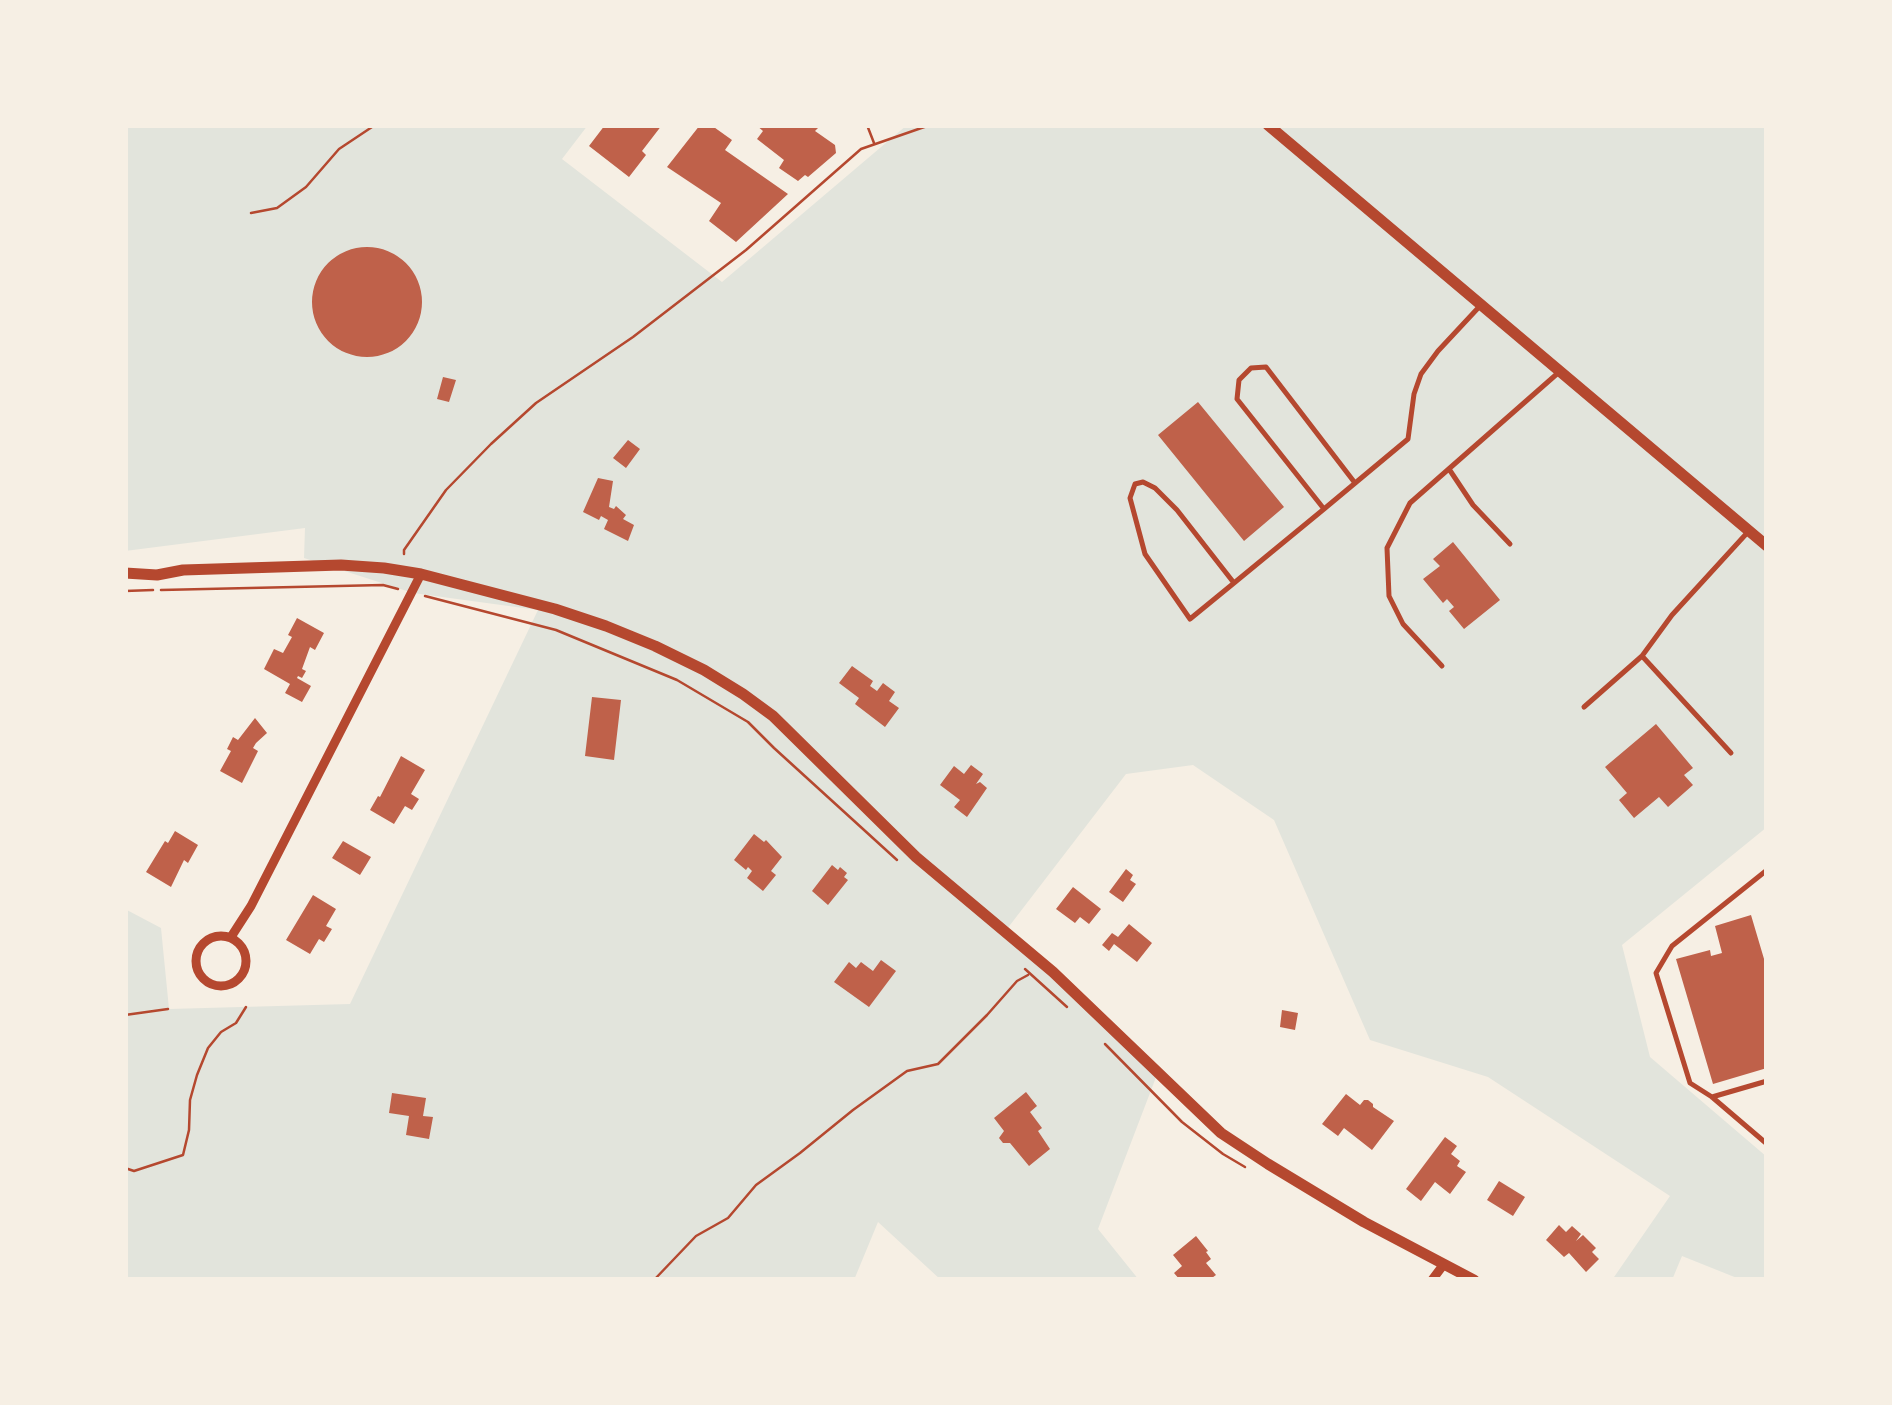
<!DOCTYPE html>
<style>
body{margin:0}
#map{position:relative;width:1892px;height:1405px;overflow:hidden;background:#f6efe4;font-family:Cabin,sans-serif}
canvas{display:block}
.frame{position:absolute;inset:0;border:128px solid #f6efe4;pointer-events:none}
</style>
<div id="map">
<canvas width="1892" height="1405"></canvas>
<div class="frame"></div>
</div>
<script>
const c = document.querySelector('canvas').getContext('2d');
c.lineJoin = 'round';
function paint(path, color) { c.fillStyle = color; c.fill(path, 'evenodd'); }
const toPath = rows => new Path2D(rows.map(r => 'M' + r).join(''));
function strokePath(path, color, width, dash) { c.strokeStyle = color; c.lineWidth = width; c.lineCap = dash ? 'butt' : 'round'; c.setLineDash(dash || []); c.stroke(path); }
const green = toPath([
 [125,125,588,125,562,159,722,282,907,125,1767,125,1767,827,1622,945,1650,1057,1767,1157,1767,1280,1742,1280,1682,1256,1672,1280,1612,1280,1670,1196,1488,1077,1370,1040,1274,820,1193,765,1126,774,1007,929,1158,1072,1098,1229,1139,1280,941,1280,878,1222,854,1280,125,1280,125,909,161,928,169,1009,350,1004,538,610,413,593,304,558,305,528,125,551]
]);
const building = toPath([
 [605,125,662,125,642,151,646,155,629,177,589,146],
 [700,125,711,125,732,140,725,150,788,194,736,242,709,221,721,203,667,167],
 [756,125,815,125,819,127,815,131,835,145,836,153,808,177,805,175,798,181,779,168,784,160,757,139,763,131],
 '312 302a55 55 0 1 1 110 0a55 55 0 1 1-110 0Z',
 [443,377,456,380,449,402,437,399],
 [1198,402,1284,507,1244,541,1158,435],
 [628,440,640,449,626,468,613,458],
 [598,478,613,481,609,507,614,509,616,506,626,515,623,519,634,525,628,541,604,529,608,520,601,516,599,520,583,512],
 [1453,542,1500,600,1464,629,1449,611,1454,607,1447,599,1443,603,1423,579,1440,566,1433,559],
 [297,618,324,633,315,650,310,647,302,669,306,671,302,678,298,676,297,678,311,686,302,702,285,693,290,684,264,669,274,649,283,653,292,637,288,635],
 [852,666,873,681,870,686,877,691,883,683,895,692,889,701,899,708,885,727,855,704,859,698,839,683],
 [592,697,621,700,614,760,585,756],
 [255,718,267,733,256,743,253,748,258,751,242,783,220,771,231,751,227,749,233,737,238,740],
 [1656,724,1693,768,1684,775,1693,785,1668,807,1659,797,1634,818,1619,800,1627,793,1605,767],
 [401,756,425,770,411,794,419,799,412,810,405,806,394,824,370,810,378,796,380,797],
 [971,765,983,774,976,784,980,782,987,788,967,817,954,807,960,800,940,785,954,766,964,774],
 [175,831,198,845,188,863,184,860,171,887,146,872,165,841,168,843],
 [754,834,764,842,766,840,782,857,771,871,776,875,763,891,747,878,752,871,748,867,746,870,734,860],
 [343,841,371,857,360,875,332,858],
 [832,865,838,870,840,867,847,873,844,877,848,880,828,905,812,891],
 [1126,869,1133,875,1130,880,1136,884,1123,902,1109,892],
 [1073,887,1101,909,1089,924,1080,917,1075,923,1056,909],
 [313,895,336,909,326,926,332,929,324,942,319,939,310,954,286,940],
 [1751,915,1767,969,1767,1068,1713,1084,1676,959,1710,950,1711,956,1722,953,1715,926],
 [1129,924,1152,943,1137,962,1114,944,1109,951,1102,945,1112,933,1118,937],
 [881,960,896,971,869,1007,834,982,849,962,856,968,861,962,873,971],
 [1282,1010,1298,1013,1295,1030,1280,1027],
 [1026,1092,1037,1106,1030,1112,1042,1128,1038,1131,1050,1149,1029,1166,1010,1143,1003,1143,999,1138,1004,1131,994,1118],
 [392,1093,426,1098,423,1116,433,1117,429,1139,406,1135,409,1116,389,1113],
 [1346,1094,1360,1105,1364,1100,1368,1100,1373,1104,1373,1107,1394,1121,1372,1150,1344,1128,1338,1136,1322,1124],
 [1445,1137,1457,1146,1451,1154,1460,1161,1457,1166,1466,1172,1450,1194,1435,1182,1421,1201,1406,1189],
 [1499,1181,1525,1197,1513,1216,1487,1200],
 [1559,1225,1566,1232,1572,1226,1581,1234,1576,1241,1583,1235,1596,1248,1592,1252,1599,1259,1586,1272,1569,1253,1564,1257,1546,1240],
 [1196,1236,1208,1251,1206,1252,1211,1259,1206,1263,1216,1275,1209,1280,1180,1280,1174,1273,1182,1266,1173,1255]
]);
const path = toPath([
 [867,125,874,143],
 [251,213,277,208,306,187,339,149,375,125],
 [404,554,404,550,446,490,491,444,536,403,633,337,746,250,861,149,930,125],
 [161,590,383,585,398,589],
 [125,591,153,590],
 [425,596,556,630,677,680,748,722,774,748,897,860],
 [1025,969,1067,1007],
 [125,1015,168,1009],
 [1105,1044,1182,1122,1223,1154,1245,1167],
 [125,1168,134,1171,183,1155,189,1130,190,1100,197,1075,208,1048,221,1032,236,1023,246,1007],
 [654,1280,696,1236,728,1218,756,1185,800,1153,853,1110,907,1071,938,1064,987,1015,1017,981,1028,975]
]);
const service = toPath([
 [1449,469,1473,505,1510,544],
 [1324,509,1237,399,1239,380,1251,368,1266,367,1355,483],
 [1234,583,1177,510,1155,488,1143,482,1135,484,1130,498,1145,554,1190,619,1234,583,1324,509,1408,439,1414,394,1421,374,1438,351,1479,307],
 [1642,656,1731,753],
 [1442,666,1403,624,1389,596,1387,548,1410,503,1558,373],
 [1584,707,1642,656,1672,615,1747,533],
 [1767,870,1672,946,1656,973,1690,1083,1712,1097,1767,1144],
 [1712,1097,1767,1081]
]);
const minor = toPath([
 '196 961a25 25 0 1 1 50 0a25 25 0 1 1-50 0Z',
 [231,937,251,906,421,574],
 [1432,1280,1444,1264]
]);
const tertiary = toPath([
 [1268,125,1767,546],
 [125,573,157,575,183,570,341,565,384,568,421,574,555,609,606,626,655,646,704,670,743,694,773,716,916,857,1053,972,1221,1133,1268,1164,1364,1222,1474,1280]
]);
paint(green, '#e2e4dc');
paint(building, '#bf614a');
strokePath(path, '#b5482f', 2.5);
strokePath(service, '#b5482f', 5);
strokePath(minor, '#b5482f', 9);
strokePath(tertiary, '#b5482f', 11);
</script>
